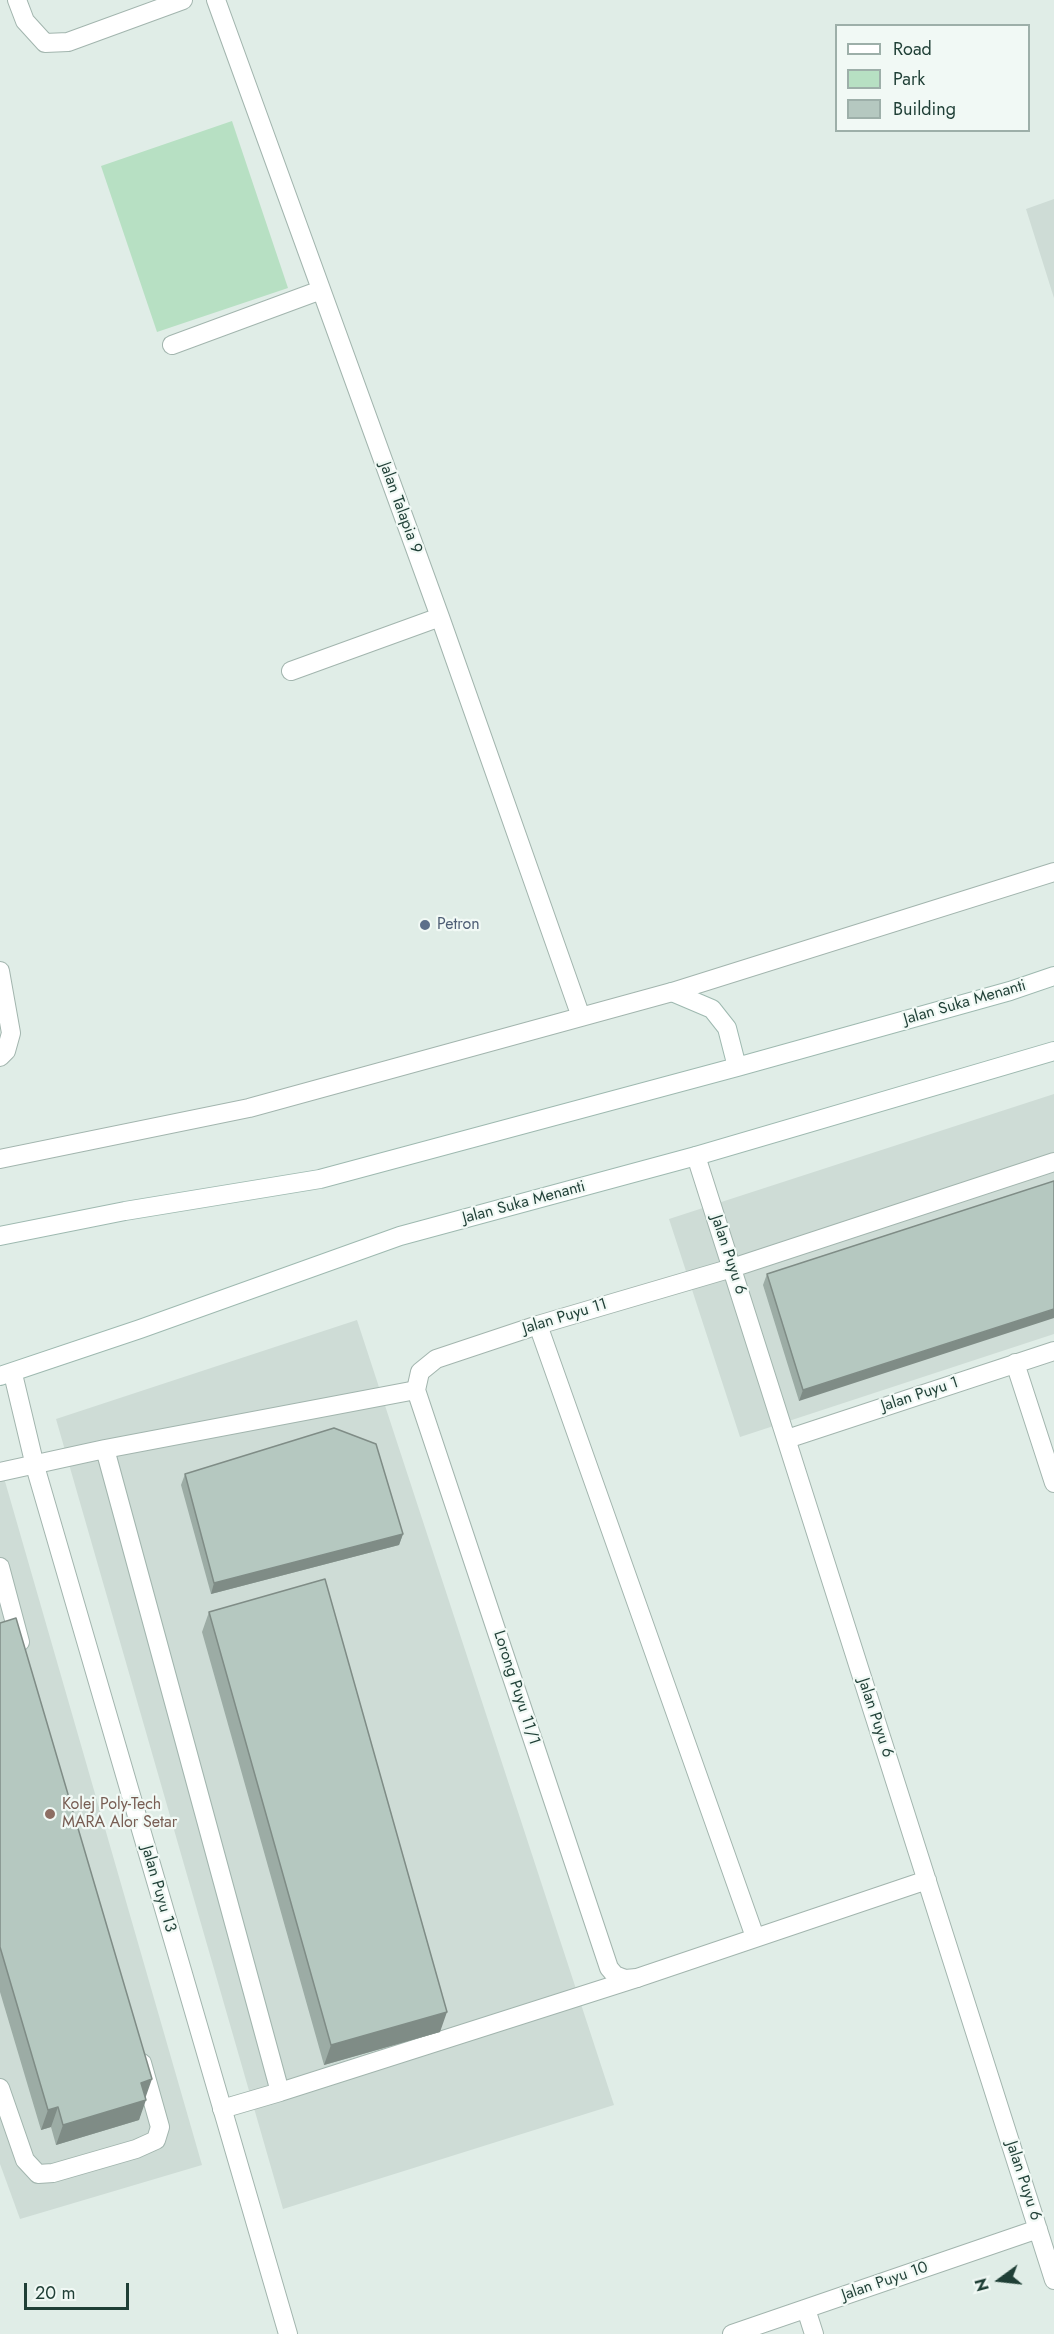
<!DOCTYPE html>
<style>
body{margin:0}
#map{position:relative;width:1054px;height:2334px;overflow:hidden;background:#e0ede7;font-family:Jost,sans-serif}
canvas{display:block}
.legend{position:absolute;left:835px;top:24px;width:195px;height:108px;box-sizing:border-box;background:#f1f9f5;border:2px solid #9dafa9;margin:0;padding:8px 10px;list-style:none;font-size:18px;color:#1f3f36}
.legend li{display:flex;align-items:center;gap:12px;height:30px}
.legend b{width:30px;border:2px solid #9dafa9}
.north{position:absolute;left:970px;top:2250px;width:60px;height:60px;-webkit-text-stroke:4px #f1f9f5;paint-order:stroke;rotate:255deg;font-size:16px;font-weight:700;line-height:24px;text-align:center;color:#1f3f36}
.north::after{content:'';display:block;margin:auto;width:21px;height:27px;background:#1f3f36;clip-path:polygon(50% 0,100% 100%,50% 72%,0 100%)}
.scale{position:absolute;left:24px;top:2283px;width:105px;height:27px;box-sizing:border-box;border:3px solid #1f3f36;border-top:0;padding-left:8px;font-size:18px;line-height:21px;white-space:nowrap;color:#1f3f36;-webkit-text-stroke:4px #f1f9f5;paint-order:stroke}
</style>
<div id="map">
<canvas width="1054" height="2334"></canvas>
<ul class="legend">
<li><b style="height:8px;background:#fff"></b>Road</li>
<li><b style="height:16px;background:#b7e0c3"></b>Park</li>
<li><b style="height:16px;background:#b5c8c0"></b>Building</li>
</ul>
<div class="north">N</div>
<div class="scale">20 m</div>
</div>
<script>
const c = document.querySelector('canvas').getContext('2d');
c.lineJoin = 'round';
function paint(path, color) { c.fillStyle = color; c.fill(path, 'evenodd'); }
const toPath = rows => new Path2D(rows.map(r => 'M' + r).join(''));
function strokePath(path, color, width, dash) { c.strokeStyle = color; c.lineWidth = width; c.lineCap = dash ? 'butt' : 'round'; c.setLineDash(dash || []); c.stroke(path); }
function drawText(font, color, halo, rows, align = 'center') {
  c.font = font + ' Jost,sans-serif'; c.lineWidth = 4.5; c.setLineDash([]); c.textBaseline = 'middle'; c.strokeStyle = halo; c.fillStyle = color; for (const [text, x, y, turn = 0] of rows) {
    c.save(); c.translate(x, y); c.rotate((+turn || 0) * Math.PI / 180); c.textAlign = isNaN(turn) ? turn : align; if (halo) c.strokeText(text, 0, 0); c.fillText(text, 0, 0); c.restore();
  }
}
const built = toPath([
 [1054,199,1054,298,1026,209],
 [1054,1094,1054,1334,740,1437,669,1219],
 [357,1320,614,2105,283,2209,56,1419],
 [0,1464,202,2165,20,2219,0,2164]
]);
const green = toPath([
 [232,121,288,288,157,332,101,166]
]);
const lane = toPath([
 [17,0,25,21,45,43,68,42,183,0],
 [0,971,11,1033,6,1051,0,1057],
 [538,1325,755,1937],
 [105,1449,416,1390],
 [0,1472,105,1449,280,2092,222,2109],
 [0,1567,20,1642],
 [0,2088,25,2160,38,2174,53,2173,136,2149,156,2140,160,2127,142,2063],
 [280,2092,637,1978]
]);
const street = toPath([
 [216,0,440,617,581,1017],
 [172,345,321,290],
 [291,671,440,617],
 [696,1156,1054,2280],
 [0,1159,249,1108,672,992,1054,872],
 [1015,1363,1054,1483],
 [13,1374,35,1466,288,2334],
 [787,1439,1054,1351],
 [927,1880,637,1978,625,1979,615,1975,609,1968,416,1390,420,1372,436,1359,538,1325,732,1268,1054,1162],
 [806,2309,814,2334],
 [732,2334,1038,2229]
]);
const secondary = toPath([
 [672,992,712,1009,727,1028,737,1067],
 [0,1236,125,1211,320,1179,737,1067,1010,991,1054,976],
 [0,1376,140,1329,400,1236,696,1156,1054,1051]
]);
const wall = toPath([
 [1054,1181,799,1401,763,1285,767,1274],
 [185,1474,403,1534,399,1545,211,1594,181,1485],
 [209,1612,440,2032,324,2065,202,1632],
 [0,1623,145,2097,139,2120,56,2145,51,2127,41,2130,0,1992]
]);
const shadedWall = toPath([
 [1054,1309,1054,1318,799,1401,803,1390],
 [403,1534,399,1545,211,1594,214,1583],
 [447,2012,440,2032,324,2065,331,2045],
 [152,2079,145,2099,141,2083],
 [146,2100,139,2120,56,2145,63,2125],
 [58,2107,51,2127,41,2130,48,2110]
]);
const building = toPath([
 [1054,1181,1054,1309,803,1390,767,1274,1054,1181],
 [334,1428,376,1444,403,1534,214,1583,185,1474,334,1428],
 [325,1579,447,2012,331,2045,209,1612,325,1579],
 [16,1618,152,2079,141,2083,146,2100,63,2125,58,2107,48,2110,0,1947,0,1623,16,1618]
]);
const markers = [
 [425,925,6,"#5c6f8a"],
 [50,1814,6,"#8d6e63"]
];
const streetNames = [
 ["Jalan Talapia 9",400,508,70],
 ["Jalan Suka Menanti",965,1003,-16],
 ["Jalan Suka Menanti",524,1203,-15],
 ["Jalan Puyu 6",728,1255,72],
 ["Jalan Puyu 11",565,1317,-17],
 ["Jalan Puyu 1",920,1395,-18],
 ["Lorong Puyu 11/1",516,1688,72],
 ["Jalan Puyu 6",875,1718,72],
 ["Jalan Puyu 13",158,1889,74],
 ["Jalan Puyu 6",1023,2181,72],
 ["Jalan Puyu 10",885,2282,-19]
];
const serviceNames = [
 ["Petron",437,925]
];
const educationNames = [
 ["Kolej Poly-Tech",62,1805],
 ["MARA Alor Setar",62,1823]
];
paint(built, '#cedcd6');
paint(green, '#b7e0c3');
strokePath(lane, '#a2b5ae', 20);
strokePath(street, '#a2b5ae', 20);
strokePath(secondary, '#9eb9b0', 20);
strokePath(lane, '#fff', 18);
strokePath(street, '#fff', 18);
strokePath(secondary, '#fff', 18);
paint(wall, '#9caca5');
paint(shadedWall, '#7f8c86');
paint(building, '#b5c8c0');
strokePath(building, '#7f8c86', 1.5);
for (const [x, y, r, color] of markers) { const dot = new Path2D(); dot.arc(x, y, r, 0, 2 * Math.PI); c.fillStyle = color; c.fill(dot); strokePath(dot, '#f1f9f5', 2); }
drawText('16px', '#1f3f36', '#f1f9f5', streetNames);
drawText('16px', '#4e5e75', '#f1f9f5', serviceNames, 'left');
drawText('16px', '#785e54', '#f1f9f5', educationNames, 'left');
</script>
